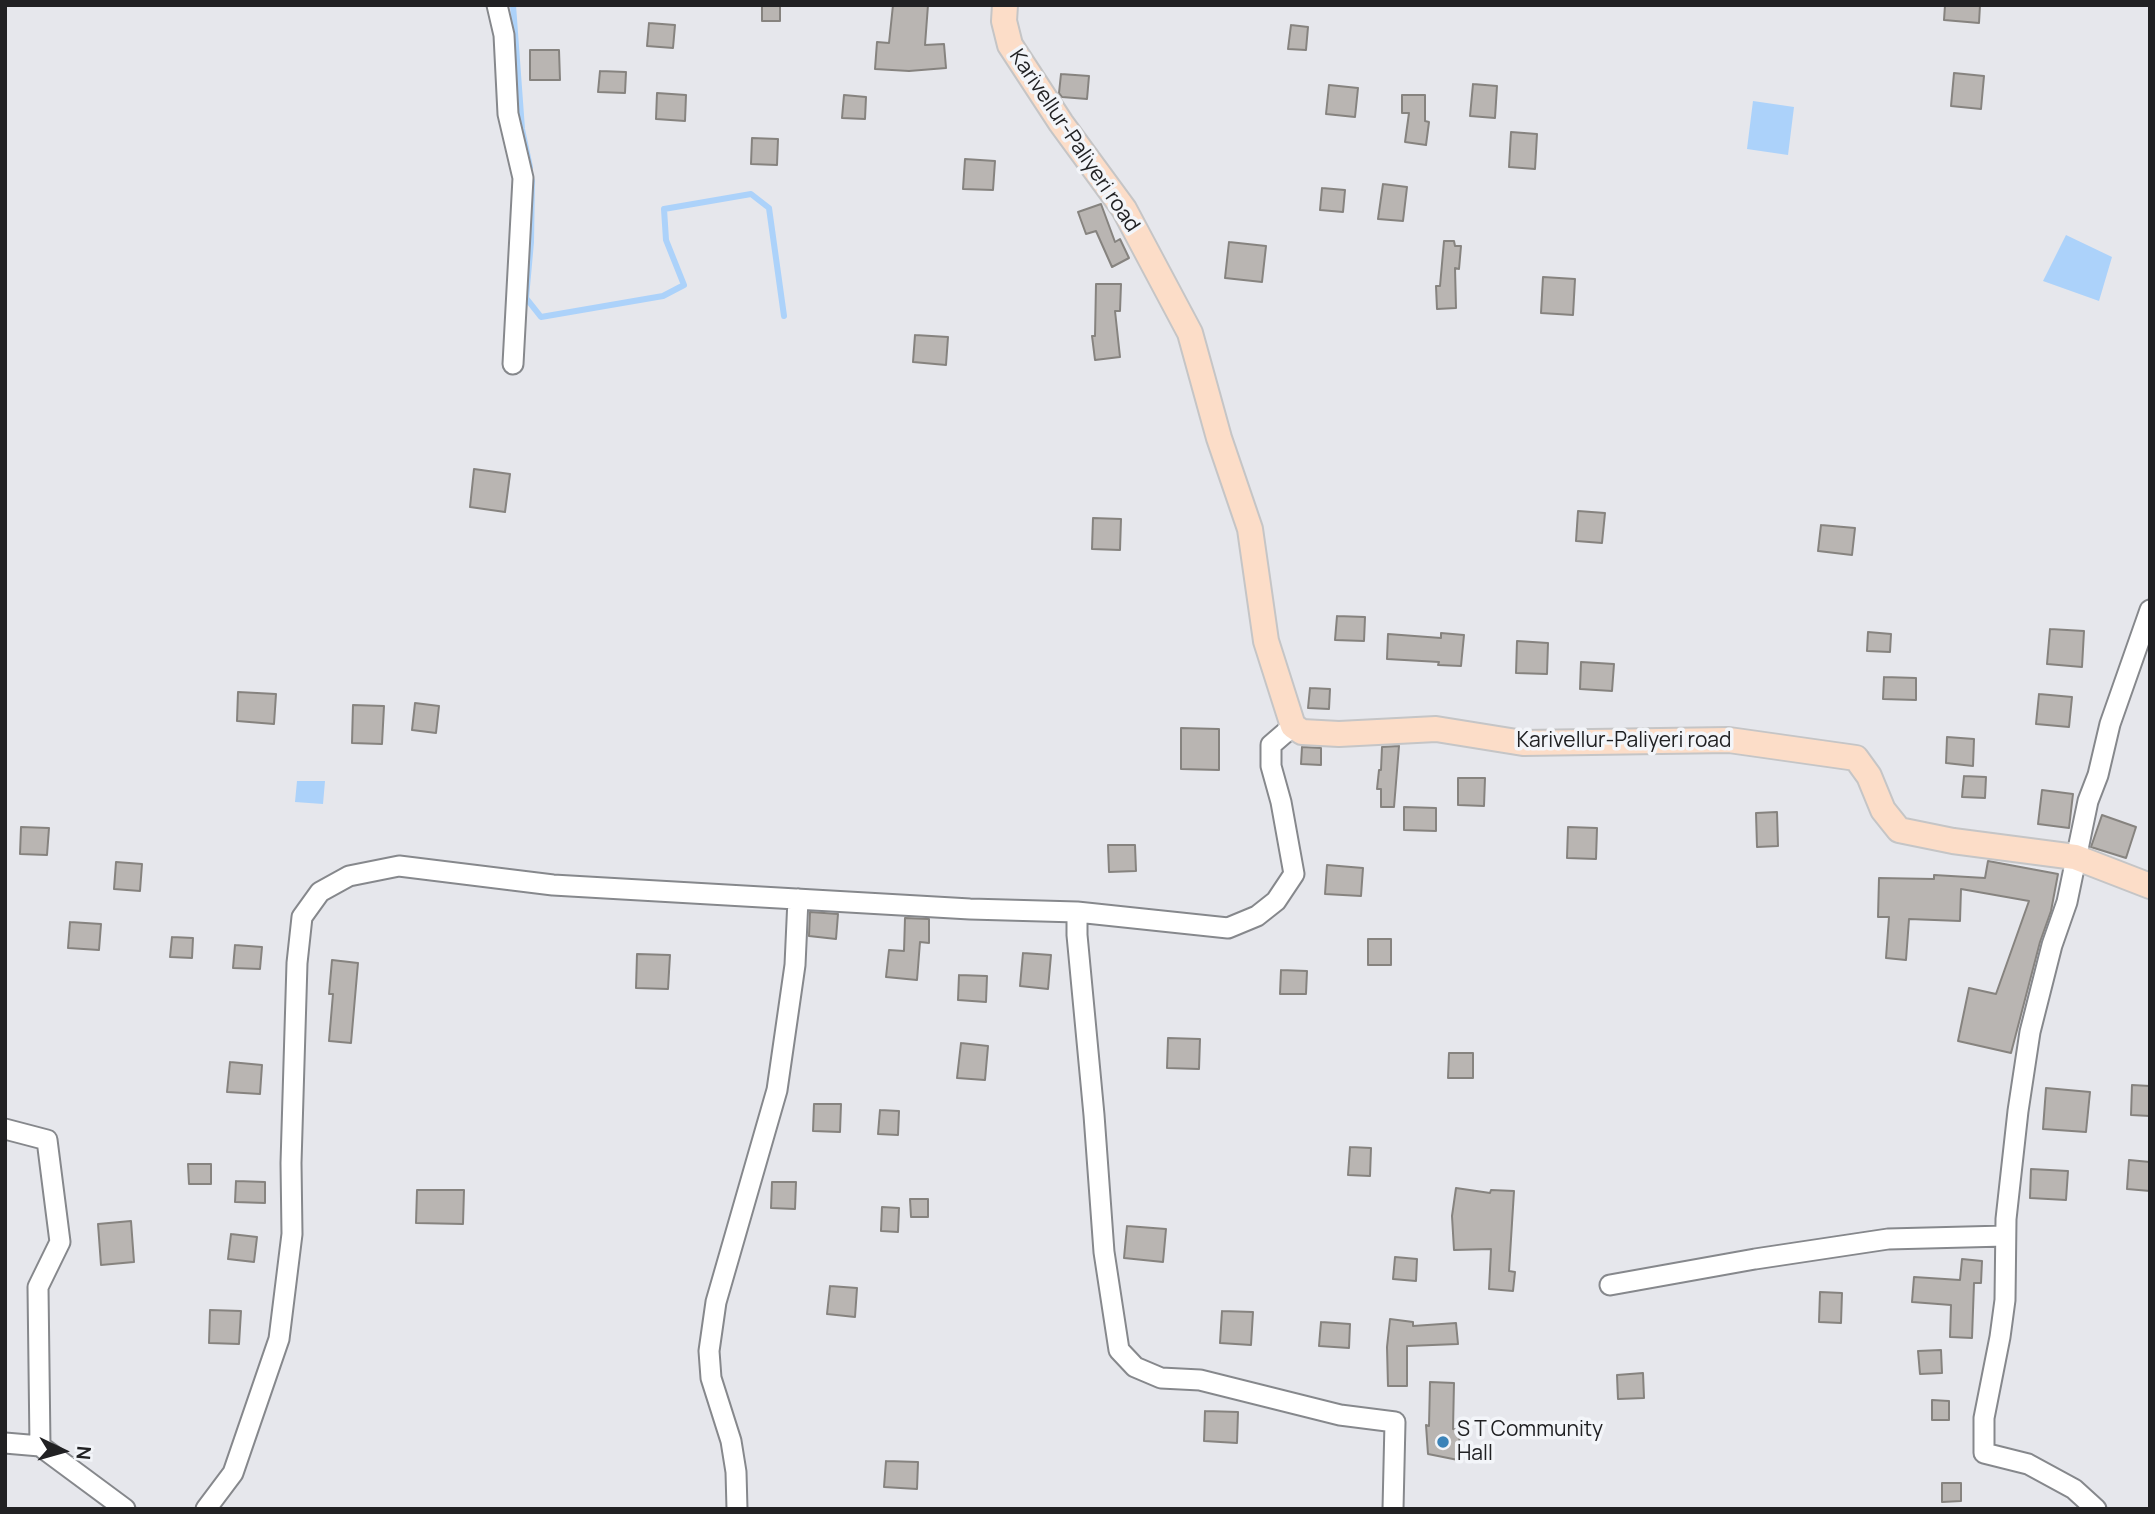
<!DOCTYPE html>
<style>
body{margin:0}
#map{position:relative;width:2155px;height:1514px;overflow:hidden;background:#e6e7ec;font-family:Manrope,sans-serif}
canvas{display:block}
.frame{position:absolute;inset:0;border:7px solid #212123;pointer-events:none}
.north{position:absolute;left:28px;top:1416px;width:70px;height:70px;-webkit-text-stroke:5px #f3f5f9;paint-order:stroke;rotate:95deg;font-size:19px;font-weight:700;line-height:28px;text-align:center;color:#212123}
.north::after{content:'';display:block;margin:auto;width:24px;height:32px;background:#212123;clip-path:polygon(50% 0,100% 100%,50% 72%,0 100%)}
</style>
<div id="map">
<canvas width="2155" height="1514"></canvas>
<div class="frame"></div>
<div class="north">N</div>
</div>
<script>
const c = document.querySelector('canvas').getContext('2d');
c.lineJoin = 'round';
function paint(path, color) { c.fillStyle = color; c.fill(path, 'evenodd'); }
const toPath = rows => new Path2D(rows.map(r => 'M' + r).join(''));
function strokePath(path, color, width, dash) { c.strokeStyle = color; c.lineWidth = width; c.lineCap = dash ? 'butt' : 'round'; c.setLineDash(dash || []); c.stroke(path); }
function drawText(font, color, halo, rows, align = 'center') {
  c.font = font + ' Manrope,sans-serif'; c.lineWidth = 7; c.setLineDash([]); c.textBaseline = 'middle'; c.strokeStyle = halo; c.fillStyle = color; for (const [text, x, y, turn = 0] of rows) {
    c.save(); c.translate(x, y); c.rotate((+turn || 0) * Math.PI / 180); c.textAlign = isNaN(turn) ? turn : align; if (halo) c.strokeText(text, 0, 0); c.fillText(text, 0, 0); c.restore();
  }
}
const water = toPath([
 [1753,101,1794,107,1788,155,1747,149],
 [2066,235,2112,257,2099,301,2043,281],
 [297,781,325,781,323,804,295,802]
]);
const stream = toPath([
 [513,5,522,129,530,167],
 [532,181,531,242,526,298,541,317,663,296,684,285,666,240,664,209,751,194,769,208,784,316]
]);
const building = toPath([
 [762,5,780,5,780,21,762,21,762,5],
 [893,5,928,5,925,45,944,44,946,68,909,71,875,69,877,42,889,43,893,5],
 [1945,5,1980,5,1979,23,1944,20,1945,5],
 [649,23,675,25,673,48,647,46,649,23],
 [1291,25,1308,27,1306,50,1288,49,1291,25],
 [530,50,559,50,560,80,530,80,530,50],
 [600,71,626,72,625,93,598,92,600,71],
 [1954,73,1984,76,1981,109,1951,106,1954,73],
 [1061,74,1089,76,1087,99,1062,97,1059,93,1061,74],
 [1473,84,1497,86,1495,118,1470,116,1473,84],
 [1329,85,1358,88,1355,117,1326,114,1329,85],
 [657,93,686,95,685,121,656,119,657,93],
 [844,95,866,97,865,119,842,118,844,95],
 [1402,95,1425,95,1425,121,1429,122,1426,145,1405,142,1409,113,1402,113,1402,95],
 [1511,132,1537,134,1535,169,1509,167,1511,132],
 [752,138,778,139,777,165,751,164,752,138],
 [965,159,995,161,993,190,963,189,965,159],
 [1383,184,1407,187,1403,221,1378,219,1383,184],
 [1322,188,1345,190,1343,212,1320,210,1322,188],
 [1101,204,1115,242,1120,239,1129,258,1112,267,1096,231,1086,234,1078,212,1101,204],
 [1444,241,1454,241,1455,246,1461,246,1459,269,1455,268,1456,308,1437,309,1436,286,1440,286,1444,241],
 [1229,242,1266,246,1262,282,1225,278,1229,242],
 [1543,277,1575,279,1573,315,1541,313,1543,277],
 [1096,284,1121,284,1120,311,1115,311,1120,357,1095,360,1092,336,1095,336,1096,284],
 [915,335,948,337,946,365,913,362,915,335],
 [474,469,510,474,505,512,470,507,474,469],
 [1578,511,1605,513,1602,543,1576,541,1578,511],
 [1093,518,1121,519,1120,550,1092,549,1093,518],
 [1821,525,1855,528,1852,555,1818,551,1821,525],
 [1337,616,1365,617,1364,641,1335,640,1337,616],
 [2050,629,2084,631,2082,667,2047,664,2050,629],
 [1868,632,1891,634,1890,652,1867,651,1868,632],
 [1441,633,1464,635,1461,666,1438,665,1439,662,1387,659,1388,634,1441,638,1441,633],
 [1517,641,1548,643,1547,674,1516,673,1517,641],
 [1581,662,1614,664,1612,691,1580,689,1581,662],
 [1884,677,1916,678,1916,700,1883,699,1884,677],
 [1310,688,1330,689,1329,709,1308,708,1310,688],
 [238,692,276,694,274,724,237,721,238,692],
 [2039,694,2072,697,2069,727,2036,724,2039,694],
 [415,703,439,706,436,733,412,730,415,703],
 [353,705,384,706,382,744,352,743,353,705],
 [1181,728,1219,729,1219,770,1181,769,1181,728],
 [1947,737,1974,739,1973,766,1946,763,1947,737],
 [1399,746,1394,807,1381,807,1381,789,1377,789,1379,770,1381,770,1382,747,1399,746],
 [1302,747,1321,748,1321,765,1301,764,1302,747],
 [1964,776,1986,777,1985,798,1962,797,1964,776],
 [1458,778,1485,778,1484,806,1458,805,1458,778],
 [2042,790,2073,794,2069,828,2038,824,2042,790],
 [1404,807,1436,808,1436,831,1404,830,1404,807],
 [1777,812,1778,846,1757,847,1756,813,1777,812],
 [2102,815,2136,827,2126,858,2091,847,2102,815],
 [21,827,49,828,47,855,20,854,21,827],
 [1568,827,1597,828,1596,859,1567,858,1568,827],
 [1108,845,1135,845,1136,871,1109,872,1108,845],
 [1988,861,2058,874,2051,911,2040,942,2011,1053,1958,1041,1969,988,1996,994,2029,901,1961,889,1960,921,1909,919,1906,960,1886,958,1889,917,1878,917,1879,878,1934,879,1934,875,1985,878,1988,861],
 [116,862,142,864,140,891,114,889,116,862],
 [1327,865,1363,868,1361,896,1325,894,1327,865],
 [810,912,838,914,836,939,809,936,810,912],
 [905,918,929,919,929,943,920,942,917,980,886,977,889,950,904,951,905,918],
 [70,922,101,924,99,950,68,948,70,922],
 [172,937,193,938,192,958,170,957,172,937],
 [1368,939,1391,939,1391,965,1368,965,1368,939],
 [235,945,262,947,260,969,233,968,235,945],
 [1023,953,1051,955,1048,989,1020,986,1023,953],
 [637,954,670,955,668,989,636,988,637,954],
 [332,960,358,963,351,1043,329,1041,333,994,329,994,332,960],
 [1281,970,1307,971,1306,994,1280,994,1281,970],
 [959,975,987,976,986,1002,958,1000,959,975],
 [1168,1038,1200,1039,1199,1069,1167,1068,1168,1038],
 [961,1043,988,1046,985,1080,957,1078,961,1043],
 [1449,1053,1473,1053,1473,1078,1448,1078,1449,1053],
 [230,1062,262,1065,260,1094,227,1092,230,1062],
 [2132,1085,2150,1086,2150,1116,2131,1115,2132,1085],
 [2046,1088,2090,1092,2086,1132,2043,1129,2046,1088],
 [814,1104,841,1104,840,1132,813,1131,814,1104],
 [880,1110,899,1111,898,1135,878,1134,880,1110],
 [1350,1147,1371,1148,1370,1176,1348,1175,1350,1147],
 [2129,1160,2150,1162,2150,1191,2127,1189,2129,1160],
 [188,1164,211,1164,211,1184,189,1184,188,1164],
 [2031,1169,2068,1171,2066,1200,2030,1198,2031,1169],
 [236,1181,265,1182,265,1203,235,1202,236,1181],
 [772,1182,796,1182,795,1209,771,1208,772,1182],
 [1456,1188,1490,1193,1491,1190,1514,1191,1509,1271,1515,1272,1513,1291,1489,1289,1491,1249,1454,1250,1452,1216,1456,1188],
 [417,1190,464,1190,463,1224,416,1223,417,1190],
 [910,1199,928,1199,928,1217,911,1217,910,1199],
 [882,1207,899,1208,898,1232,881,1231,882,1207],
 [131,1221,134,1262,101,1265,98,1224,131,1221],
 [1127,1226,1166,1229,1163,1262,1124,1258,1127,1226],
 [231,1234,257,1237,254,1262,228,1259,231,1234],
 [1395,1257,1417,1259,1416,1281,1393,1279,1395,1257],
 [1962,1259,1982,1261,1981,1283,1974,1283,1972,1338,1950,1337,1951,1305,1912,1302,1914,1277,1960,1280,1962,1259],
 [830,1286,857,1288,855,1317,827,1314,830,1286],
 [1820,1292,1842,1293,1841,1323,1819,1322,1820,1292],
 [210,1310,241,1311,239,1344,209,1343,210,1310],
 [1222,1311,1253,1312,1251,1345,1220,1343,1222,1311],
 [1390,1319,1413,1322,1413,1326,1456,1323,1458,1344,1407,1346,1407,1386,1388,1386,1387,1347,1390,1319],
 [1321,1322,1350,1324,1349,1348,1319,1346,1321,1322],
 [1941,1350,1942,1373,1920,1374,1918,1351,1941,1350],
 [1643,1373,1644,1398,1618,1399,1617,1375,1643,1373],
 [1430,1382,1454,1383,1453,1429,1460,1430,1458,1460,1428,1454,1426,1425,1429,1426,1430,1382],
 [1932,1400,1949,1401,1949,1420,1932,1420,1932,1400],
 [1205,1411,1238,1412,1237,1443,1204,1441,1205,1411],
 [886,1461,918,1462,917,1489,884,1487,886,1461],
 [1942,1483,1961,1483,1961,1501,1942,1502,1942,1483]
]);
const minor = toPath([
 [497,5,504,35,508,114,523,178,513,364],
 [1077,912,1077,935,1094,1115,1104,1252,1119,1350,1135,1367,1161,1378,1200,1380,1340,1415,1395,1422,1393,1509],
 [5,1129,47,1140,60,1242,38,1287,40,1446],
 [1610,1285,1755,1259,1888,1239,2005,1236],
 [5,1443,40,1446,125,1509],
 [206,1509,233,1473,279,1339,292,1234,291,1163,297,963,302,917,320,892,349,876,399,866,553,885,970,909,1077,912,1228,928,1257,916,1276,901,1294,874,1281,802,1271,766,1271,745,1293,726],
 [737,1509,736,1472,731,1441,711,1378,709,1351,716,1302,777,1090,795,965,798,899],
 [2096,1509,2074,1489,2028,1464,1984,1453,1984,1418,2000,1337,2005,1300,2006,1219,2018,1111,2030,1032,2052,945,2067,902,2088,801,2098,775,2110,724,2150,610]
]);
const major = toPath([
 [1005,5,1004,21,1010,45,1061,123,1124,209,1190,333,1219,438,1250,529,1266,641,1293,726,1302,732,1339,734,1436,729,1523,743,1729,740,1856,758,1869,776,1883,810,1899,830,1953,841,2075,857,2150,886]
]);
const markers = [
 [1443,1442,7,"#3b83b8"]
];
const streetNames = [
 ["Karivellur-Paliyeri road",1074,141,56],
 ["Karivellur-Paliyeri road",1624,741]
];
const poiNames = [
 ["S T Community",1457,1430],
 ["Hall",1457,1454]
];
paint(water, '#acd2fa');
strokePath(stream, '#acd2fa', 6);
paint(building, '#b9b5b2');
strokePath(building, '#86837f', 2);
strokePath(minor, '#86888c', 23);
strokePath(major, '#c5c5c6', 28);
strokePath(minor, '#fff', 19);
strokePath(major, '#fcddc8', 24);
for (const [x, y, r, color] of markers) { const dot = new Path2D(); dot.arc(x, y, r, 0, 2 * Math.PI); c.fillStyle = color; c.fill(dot); strokePath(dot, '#f3f5f9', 2.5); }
drawText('21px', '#212123', '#f3f5f9', streetNames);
drawText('21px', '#212123', '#f3f5f9', poiNames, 'left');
</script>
